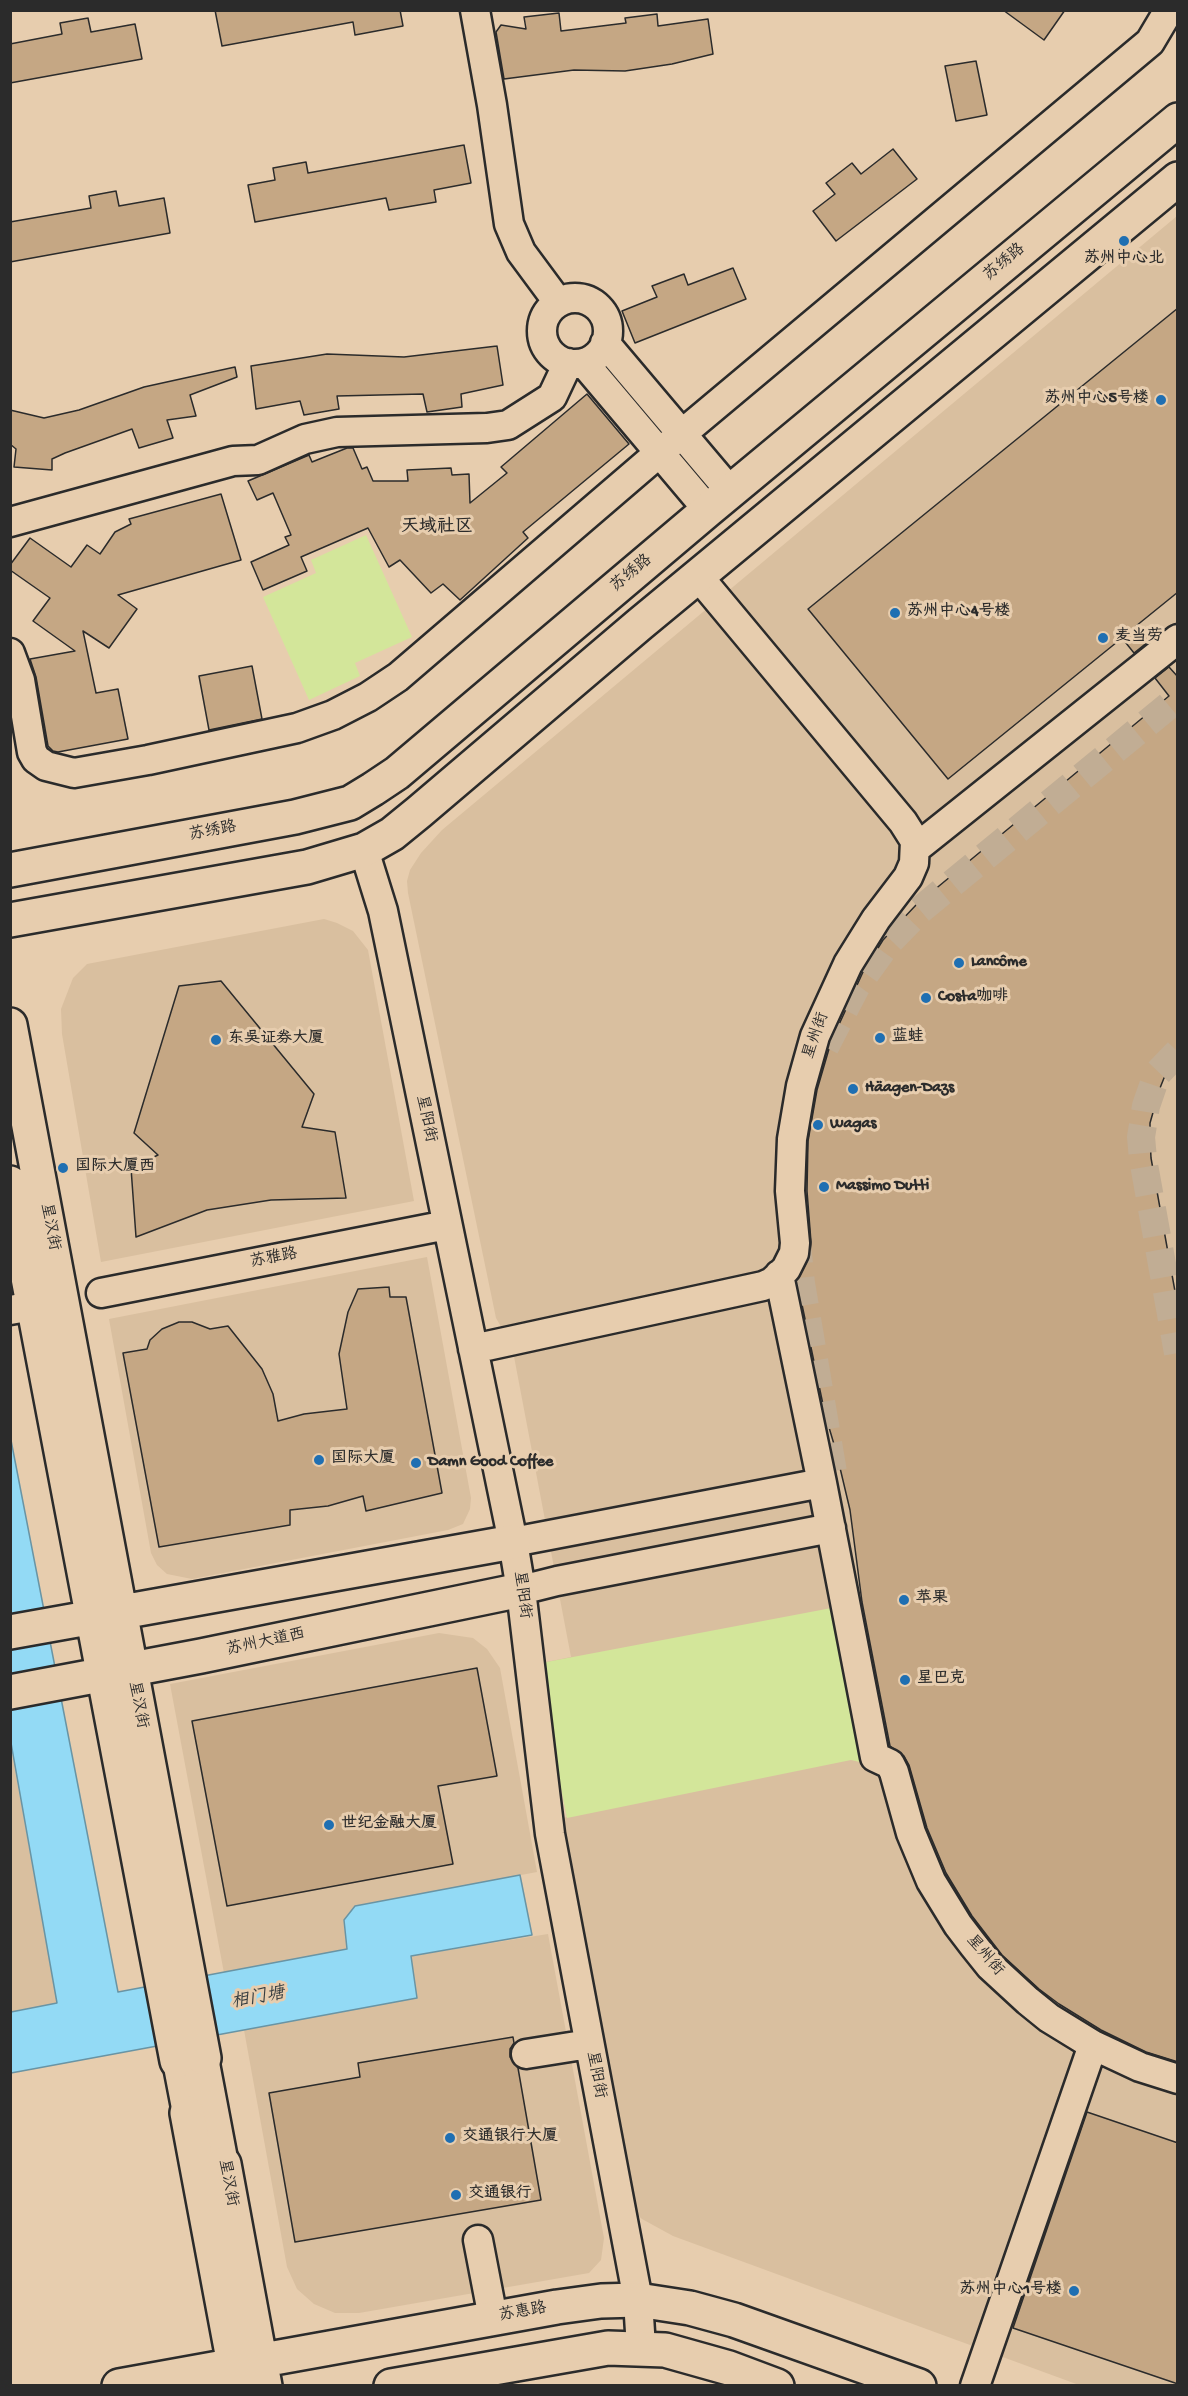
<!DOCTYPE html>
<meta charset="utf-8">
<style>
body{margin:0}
#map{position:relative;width:1188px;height:2396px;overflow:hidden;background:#e7cdae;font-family:"Gochi Hand",sans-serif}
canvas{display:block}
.frame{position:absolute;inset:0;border:12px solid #2b2b2b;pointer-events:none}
</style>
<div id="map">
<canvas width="1188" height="2396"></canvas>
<div class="frame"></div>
</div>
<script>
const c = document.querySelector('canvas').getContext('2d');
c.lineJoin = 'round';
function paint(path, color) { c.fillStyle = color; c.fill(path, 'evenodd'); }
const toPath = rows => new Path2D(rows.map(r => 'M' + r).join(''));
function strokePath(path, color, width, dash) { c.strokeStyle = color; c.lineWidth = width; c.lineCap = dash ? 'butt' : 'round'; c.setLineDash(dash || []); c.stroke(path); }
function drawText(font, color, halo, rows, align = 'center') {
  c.font = font + ' "Gochi Hand","LXGW WenKai TC",sans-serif'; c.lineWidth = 6; c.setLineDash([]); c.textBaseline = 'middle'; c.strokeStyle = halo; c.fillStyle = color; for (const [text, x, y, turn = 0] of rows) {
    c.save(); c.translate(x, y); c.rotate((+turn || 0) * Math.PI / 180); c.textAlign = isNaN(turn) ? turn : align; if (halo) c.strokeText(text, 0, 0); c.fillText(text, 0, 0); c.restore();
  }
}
const built = toPath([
 [1177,216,1177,2385,1079,2385,673,2236,642,2219,627,2206,546,1822,567,1817,536,1664,571,1657,512,1346,496,1318,408,893,407,881,410,870,421,853,442,830],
 [324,919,337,923,353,931,368,950,414,1201,101,1262,62,1034,61,1009,73,978,87,964],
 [427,1257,471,1498,470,1509,463,1524,448,1530,192,1579,167,1574,157,1565,151,1553,109,1319],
 [439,1633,473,1638,487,1649,500,1668,537,1872,355,1906,344,1920,348,1949,224,1973,170,1684],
 [10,1743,57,2003,11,2012,10,2012],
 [548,1934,604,2238,601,2260,589,2273,359,2313,335,2313,314,2304,297,2289,287,2267,244,2030,417,1998,411,1956]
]);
const green = toPath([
 [366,535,412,637,355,663,360,676,309,700,263,597,316,573,311,560],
 [842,1606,879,1777,869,1764,851,1760,567,1818,536,1664]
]);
const water = toPath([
 [10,1435,118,1992,347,1949,344,1920,355,1906,520,1875,532,1935,411,1956,417,1998,11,2073,11,2012,57,2003,11,1743,10,1435]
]);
const building = toPath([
 [215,10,400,10,403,26,355,35,353,22,222,46,215,10],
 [1003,10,1065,10,1044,40,1003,10],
 [559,13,561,31,626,23,625,18,657,14,658,26,708,19,713,54,672,64,625,71,574,70,504,79,496,32,501,25,526,29,524,17,559,13],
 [88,18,91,32,135,24,142,59,10,83,10,44,62,34,60,23,88,18],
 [976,61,987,115,956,121,945,66,976,61],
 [464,145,471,183,434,190,436,202,389,210,386,198,255,222,248,185,275,180,273,168,306,162,308,173,464,145],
 [893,149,917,179,836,241,813,211,835,194,826,183,852,163,861,174,893,149],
 [116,191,119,206,164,198,170,233,10,262,10,222,91,208,89,196,116,191],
 [733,268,746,299,635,343,622,311,657,297,652,286,684,274,688,285,733,268],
 [1178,308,1178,592,1136,626,1149,641,1134,653,1122,638,948,779,808,609,1178,308],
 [497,346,503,385,461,394,462,407,427,412,423,394,337,396,339,409,304,415,300,401,256,409,251,366,327,354,404,357,497,346],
 [235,367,237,377,190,395,196,416,167,420,173,438,139,448,132,429,65,453,52,459,52,470,14,467,16,449,10,444,10,410,44,418,79,410,144,387,235,367],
 [587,394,629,444,523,532,528,538,460,600,443,584,431,593,400,560,389,567,368,528,301,557,307,571,263,590,251,562,289,545,285,537,291,535,273,493,257,500,248,481,309,455,312,462,347,448,353,448,362,469,367,467,373,481,408,481,407,470,451,468,452,475,469,474,470,503,507,473,501,467,587,394],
 [221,494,241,560,118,595,137,609,109,648,83,631,96,693,118,689,128,739,58,752,53,751,48,746,36,677,30,659,75,651,33,621,50,598,10,570,10,565,30,538,71,567,87,545,100,554,115,532,131,524,129,519,221,494],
 [252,666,262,719,209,730,199,676,252,666],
 [1169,667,1178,677,1178,1062,1164,1078,1160,1088,1150,1123,1150,1137,1151,1158,1178,1308,1178,2062,1146,2052,1101,2030,1059,2004,1039,1989,1002,1955,972,1916,946,1873,927,1828,909,1765,904,1756,890,1746,862,1602,850,1510,836,1451,825,1414,797,1281,810,1255,811,1242,807,1191,808,1141,817,1090,831,1042,863,972,883,940,916,905,1169,696,1155,678,1169,667],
 [221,981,314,1094,302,1127,335,1132,346,1198,271,1200,207,1210,136,1237,131,1168,158,1155,134,1133,179,986,221,981],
 [389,1287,390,1297,406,1297,442,1493,366,1511,363,1496,328,1506,290,1510,290,1525,159,1547,123,1353,147,1349,150,1340,162,1329,179,1322,192,1322,210,1329,228,1326,262,1369,273,1394,278,1421,304,1414,347,1409,339,1354,348,1312,358,1289,389,1287],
 [477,1668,497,1776,438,1786,453,1864,227,1906,192,1721,477,1668],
 [513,2037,514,2043,510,2049,510,2057,518,2068,541,2200,295,2242,269,2093,360,2077,358,2063,513,2037],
 [1087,2112,1178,2143,1178,2384,1013,2328,1087,2112]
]);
const minorTunnel = toPath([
 [825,1047,856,987,887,944,920,910,1178,698],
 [1178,1052,1157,1074,1146,1106,1141,1137,1143,1159,1178,1353],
 [796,1236,801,1283,835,1484]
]);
const minor = toPath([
 [475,10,492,105,509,224,521,252,558,302],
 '542 331a33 33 0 1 1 66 0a33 33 0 1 1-66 0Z',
 [605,343,730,491],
 [584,363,708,510],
 [10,522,233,461,258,460,305,439,337,432,487,428,508,425,552,397,568,363],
 [10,653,20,680,32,752,36,759,46,766,74,773,148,760,297,728,333,715,368,697,398,677,659,453,1150,42,1169,10],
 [915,849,1178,639],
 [364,850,383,911,513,1542,521,1590,550,1834,638,2300,641,2348],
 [779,1275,822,1483,875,1757,890,1764,894,1772,911,1833,931,1881,958,1925,974,1946,990,1966,1028,2001,1049,2018,1093,2045,1140,2067,1178,2079],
 [101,1293,447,1225],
 [10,1310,33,1306],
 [473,1349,763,1286,772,1282,786,1269,794,1253,795,1243,790,1191,792,1139,801,1086,815,1036,848,964,876,919,908,877,914,863,915,841,903,822,698,576],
 [513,1542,822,1483],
 [521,1590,557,1581,831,1528],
 [526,2054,589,2044],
 [204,2058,224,2164],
 [177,2061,187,2113],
 [478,2240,493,2318],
 [975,2386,1093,2045]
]);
const major = toPath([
 [10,870,295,817,350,803,373,789,397,773,708,510,1178,120],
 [10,920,307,867,364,850,392,834,419,812,640,624,1178,179],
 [10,1025,204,2058],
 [10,1183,177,2061],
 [10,1632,513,1542],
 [10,1692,201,1656,521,1590],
 [187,2113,238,2386],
 [224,2164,265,2386],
 [119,2386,557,2307,601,2301,638,2300,690,2308,734,2320,919,2386],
 [391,2386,608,2348,665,2350,729,2368,777,2386]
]);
const markers = [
 [1124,241,6,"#1f6fb2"],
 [1161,400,6,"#1f6fb2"],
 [895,613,6,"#1f6fb2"],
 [1103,638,6,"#1f6fb2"],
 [959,963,6,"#1f6fb2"],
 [926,998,6,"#1f6fb2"],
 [880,1038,6,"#1f6fb2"],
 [216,1040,6,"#1f6fb2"],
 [853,1089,6,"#1f6fb2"],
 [818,1125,6,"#1f6fb2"],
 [63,1168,6,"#1f6fb2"],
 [824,1187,6,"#1f6fb2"],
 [319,1460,6,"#1f6fb2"],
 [416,1463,6,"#1f6fb2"],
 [904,1600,6,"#1f6fb2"],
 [905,1680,6,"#1f6fb2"],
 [329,1825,6,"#1f6fb2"],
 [450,2138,6,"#1f6fb2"],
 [456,2195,6,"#1f6fb2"],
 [1074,2291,6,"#1f6fb2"]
];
const poiNames = [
 ["苏州中心北",1124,260,"center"],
 ["苏州中心5号楼",1149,400,"right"],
 ["苏州中心4号楼",907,613],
 ["麦当劳",1115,638],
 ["Lancôme",971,963],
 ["Costa咖啡",938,998],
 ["蓝蛙",892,1038],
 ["东吴证券大厦",228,1040],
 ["Häagen-Dazs",865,1089],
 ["Wagas",830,1125],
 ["国际大厦西",75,1168],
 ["Massimo Dutti",836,1187],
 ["国际大厦",331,1460],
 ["Damn Good Coffee",428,1463],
 ["苹果",916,1600],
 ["星巴克",917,1680],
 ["世纪金融大厦",341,1825],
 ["交通银行大厦",462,2138],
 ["交通银行",468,2195],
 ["苏州中心1号楼",1062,2291,"right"]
];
const streetNames = [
 ["苏绣路",1005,263,-40],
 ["苏绣路",632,574,-40],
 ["苏绣路",213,832,-11],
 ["星州街",817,1036,-71],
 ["星阳街",425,1119,78],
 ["星汉街",49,1227,79],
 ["苏雅路",274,1259,-11],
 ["星阳街",521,1595,82],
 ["苏州大道西",266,1643,-12],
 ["星汉街",137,1705,79],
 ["星州街",984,1956,49],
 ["星阳街",595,2075,79],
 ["星汉街",227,2183,79],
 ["苏惠路",523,2313,-10]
];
const neighbourhoodNames = [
 ["天域社区",437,528]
];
const waterNames = [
 ["相门塘",258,1999,-10]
];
paint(built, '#d9bf9f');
paint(green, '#d3e69a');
paint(water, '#93daf5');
strokePath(water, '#6994a4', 1.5);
paint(building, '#c5a784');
strokePath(building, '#2b2b2b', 1.5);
strokePath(minorTunnel, '#c1ad94', 28, [28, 14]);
strokePath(minor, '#2b2b2b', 33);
strokePath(major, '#2b2b2b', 38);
strokePath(minor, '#e7cdae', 28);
strokePath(major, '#e7cdae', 33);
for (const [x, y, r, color] of markers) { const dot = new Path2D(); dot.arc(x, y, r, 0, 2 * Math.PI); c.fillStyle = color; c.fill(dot); strokePath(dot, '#e7cdae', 2); }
drawText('bold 16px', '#2b2b2b', '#e7cdae', poiNames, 'left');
drawText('16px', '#2b2b2b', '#e7cdae', streetNames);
drawText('bold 18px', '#2b2b2b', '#e7cdae', neighbourhoodNames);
drawText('italic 18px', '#353c3f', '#e7cdae', waterNames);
</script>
